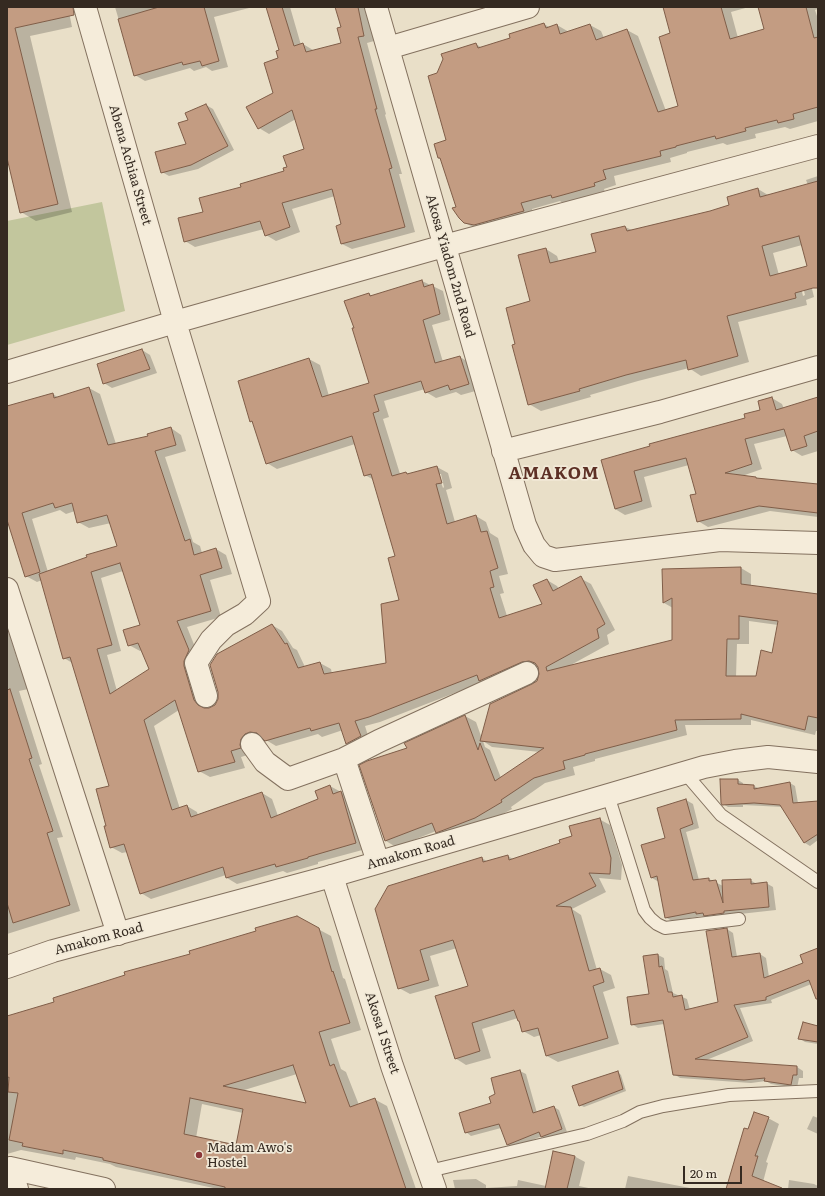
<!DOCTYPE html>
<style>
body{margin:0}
#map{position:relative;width:825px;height:1196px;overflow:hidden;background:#e9dfc8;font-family:Literata,serif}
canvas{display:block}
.frame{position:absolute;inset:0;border:8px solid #352a21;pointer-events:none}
.scale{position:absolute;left:683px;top:1166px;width:59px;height:18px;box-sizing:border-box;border:2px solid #352a21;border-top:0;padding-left:5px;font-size:12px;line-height:14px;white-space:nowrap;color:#352a21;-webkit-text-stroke:3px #f1e9d7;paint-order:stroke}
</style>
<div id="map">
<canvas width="825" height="1196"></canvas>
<div class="frame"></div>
<div class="scale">20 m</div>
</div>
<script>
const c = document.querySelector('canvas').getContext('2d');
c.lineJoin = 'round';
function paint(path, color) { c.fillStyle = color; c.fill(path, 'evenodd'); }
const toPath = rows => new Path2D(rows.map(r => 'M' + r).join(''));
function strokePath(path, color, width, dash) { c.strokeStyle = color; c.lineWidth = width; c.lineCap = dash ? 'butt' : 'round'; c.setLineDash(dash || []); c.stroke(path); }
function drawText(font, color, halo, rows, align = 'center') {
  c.font = font + ' Literata,serif'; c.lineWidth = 3.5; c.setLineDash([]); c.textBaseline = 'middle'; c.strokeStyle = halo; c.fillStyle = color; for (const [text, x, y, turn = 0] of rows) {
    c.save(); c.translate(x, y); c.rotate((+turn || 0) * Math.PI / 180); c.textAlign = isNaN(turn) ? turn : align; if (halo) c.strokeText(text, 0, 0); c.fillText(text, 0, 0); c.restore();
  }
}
const green = toPath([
 [102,202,125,311,7,345,7,221]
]);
const shadow = toPath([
 [7,7,68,7,72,27,30,36,72,212,36,221,21,212,7,153],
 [115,7,253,7,214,17,228,67,212,71,206,67,194,71,190,68,145,81,135,75],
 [267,7,290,7,301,45,303,44,313,50,314,51,342,44,342,28,336,7,368,7,369,21,374,41,367,43,386,114,385,115,402,174,399,174,415,232,352,249,342,244,343,225,335,196,292,209,300,232,276,241,266,235,264,229,195,247,185,241,204,212,242,188,285,172,305,150,296,119,269,134,259,128,274,94,280,59,280,51],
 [664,7,749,7,731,12,738,38,765,30,759,7,818,7,818,9,815,10,818,19,818,121,790,129,785,127,755,134,756,138,727,145,723,143,687,152,687,153,670,158,671,162,614,176,616,185,604,189,605,192,564,204,560,201,532,209,534,218,477,229,465,223,457,208,442,160,438,158,448,141,438,74,476,44,482,48,511,39,544,24,549,27,557,25,569,32,590,25,601,31,604,38,627,30,638,36,666,111,680,106,671,34],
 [206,105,213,109,234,150,198,169,169,176,162,172,187,144,190,120],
 [818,176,818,262,802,245,773,253,779,275,809,277,814,297,806,300,807,305,738,322,749,362,701,376,689,368,638,381,590,395,591,397,541,411,529,404,516,345,532,302,546,249,557,256,559,262,597,253,625,227,632,230,710,212,730,206,758,189,768,195,808,185,806,180],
 [799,278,801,278,805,295,803,296],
 [422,281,443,291,450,320,432,325,443,362,460,357,470,363,479,390,461,395,456,392,436,398,426,392,425,389,384,401,389,417,383,419,400,474,406,473,409,475,437,467,448,473,452,488,446,490,455,522,476,516,486,522,490,533,498,538,508,574,499,576,504,593,500,594,507,616,543,604,547,580,557,586,559,589,580,578,591,584,615,630,607,635,609,644,569,666,673,641,673,608,664,603,663,570,741,568,751,574,751,586,818,595,818,731,816,731,815,735,751,720,751,725,685,725,687,735,595,759,595,761,573,767,575,775,545,783,511,807,512,809,486,823,447,838,436,831,396,847,386,841,408,749,465,716,476,722,482,739,538,681,540,674,539,666,483,682,380,722,365,726,370,742,358,749,347,743,343,730,322,737,318,734,276,746,261,737,256,739,251,754,241,757,245,768,210,777,199,771,179,710,154,726,180,809,187,806,197,812,198,816,262,793,272,799,278,816,319,800,330,786,352,798,366,849,318,862,318,864,287,873,283,871,237,884,227,878,226,875,151,899,141,893,127,852,122,853,111,847,107,826,110,786,74,664,64,658,42,580,37,582,26,576,7,516,7,407,53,394,59,398,89,388,100,394,116,444,149,436,171,428,181,435,186,451,165,457,193,542,200,546,202,553,216,549,226,555,232,574,210,580,221,617,187,627,199,657,204,706,206,709,216,706,272,625,282,631,293,648,297,650,305,667,320,663,331,669,332,674,387,664,400,601,396,557,374,480,365,475,355,444,277,469,267,463,254,423,251,421,309,359,320,365,329,396,370,384,355,328,369,294,373,296],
 [438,474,441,474,444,487,443,488],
 [60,510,66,514,75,511,78,522,89,528,111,523,118,546,48,572,32,519],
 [123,571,141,625,129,645,140,651,142,650,150,669,117,691,107,655,121,651,101,578],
 [749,621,778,625,773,654,757,677,736,677,737,644,749,644],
 [483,741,492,747,540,752,501,778,490,750,485,747],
 [142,350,150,355,157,373,112,388,104,383],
 [772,398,782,404,784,409,818,398,818,451,802,456,792,450,787,436,754,444,762,469,742,476,755,477,758,479,818,485,818,517,770,511,708,527,698,521,697,494,689,465,644,477,652,507,625,515,615,509,602,461,746,418,761,411],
 [7,615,13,635,10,636,19,665,28,670,33,688,19,691,42,764,39,765,63,837,57,838,80,911,7,934],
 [738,780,743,783,743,785,754,786,760,789,790,783,795,786,798,803,818,801,818,840,810,846,805,843,783,807,743,805,743,807,728,807,723,804],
 [686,800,693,804,699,828,686,832,699,880,709,879,723,886,750,880,757,884,766,883,773,887,776,910,731,915,711,919,707,917,702,916,672,921,665,917,659,882,652,878,666,838],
 [599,819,610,825,622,865,621,880,599,878,606,892,572,909,581,915,597,970,600,969,611,975,615,988,603,992,619,1044,558,1062,547,1056,541,1035,534,1037,523,1031,520,1022,518,1018,482,1029,491,1058,466,1065,455,1058,469,986,457,948,430,956,439,986,410,994,399,988,376,909,482,858,488,862,508,856,513,859,561,844],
 [318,929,331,936,343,978,345,979,361,1030,331,1039,341,1069,346,1072,359,1105,374,1099,387,1106,416,1189,218,1189,116,1167,110,1164,76,1157,75,1160,21,1150,7,1154,7,1017],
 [297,1074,307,1104,241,1091],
 [202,1104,243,1113,237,1147,196,1138],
 [727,929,733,933,737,957,760,954,766,958,769,977,804,963,818,951,818,984,814,983,771,1000,772,1003,740,1008,753,1041,704,1061,797,1067,803,1071,803,1078,799,1078,797,1088,771,1084,766,1081,751,1083,680,1078,674,1074,664,1024,638,1028,632,1024,650,995,658,955,664,958,665,969,668,971,673,993,687,999,690,1010,719,1003],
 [818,1027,818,1044,805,1042,799,1038],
 [520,1071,526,1074,537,1113,554,1107,559,1110,567,1132,547,1139,542,1136,513,1148,508,1144,501,1128,471,1136,466,1132,493,1104,497,1095],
 [618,1072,621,1075,626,1091,584,1107,580,1105],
 [813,1116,818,1118,818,1134,807,1129],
 [768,1118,779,1124,766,1162,768,1163,763,1182,771,1189,727,1189,749,1131],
 [574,1156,585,1162,579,1186,593,1189,455,1189,453,1180,476,1179,486,1185,486,1188,517,1186,518,1180,546,1186],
 [628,1176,695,1189,625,1189],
 [789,1180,814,1184,818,1186,818,1189,788,1189]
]);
const building = toPath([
 [7,7,73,7,74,15,15,28,58,204,20,213,7,158,7,7],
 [159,7,204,7,219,61,202,66,200,61,183,65,182,62,134,76,118,19,159,7],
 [266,7,282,7,294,46,303,43,306,52,341,43,337,28,341,27,335,7,358,7,364,36,358,37,377,109,375,109,392,168,389,169,405,227,341,244,336,226,341,224,332,189,282,203,290,227,265,236,260,221,184,242,178,218,203,212,199,198,241,187,240,184,284,171,283,168,287,167,283,156,304,149,292,110,258,129,246,107,273,93,264,63,278,58,276,51,279,50,266,7],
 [663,7,721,7,730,39,764,29,758,7,806,7,814,38,818,37,818,107,793,114,794,119,778,123,777,120,745,128,746,131,716,139,715,136,676,146,676,147,660,151,661,156,603,170,606,179,594,183,595,186,552,198,551,195,521,203,524,211,474,225,464,223,459,218,452,208,456,207,440,158,438,158,434,144,446,140,428,76,437,73,443,59,441,54,476,43,478,48,510,38,509,34,544,23,546,28,557,24,560,34,590,24,596,40,627,29,658,112,678,106,659,37,670,33,663,7],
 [206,104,228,146,191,165,161,173,155,152,186,144,178,123,188,120,185,113,206,104],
 [818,181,818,288,813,288,795,293,796,298,727,316,738,356,688,370,686,360,626,375,579,389,580,391,528,405,512,345,515,344,506,308,530,301,518,255,546,248,550,263,596,252,591,234,625,226,627,231,710,211,729,205,727,197,758,188,760,197,818,181],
 [799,236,807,266,770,276,762,246,799,236],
 [422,280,424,287,433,284,440,314,423,320,435,363,460,356,469,384,450,390,448,385,425,393,421,381,374,395,379,411,373,413,392,476,406,472,407,474,437,466,442,483,436,484,447,524,476,515,481,532,487,531,498,568,490,571,494,587,490,588,499,618,542,604,533,585,547,579,553,591,581,576,605,624,597,629,599,638,546,667,547,671,672,640,672,598,663,603,662,569,741,567,741,584,818,594,818,718,808,716,805,730,741,714,741,719,675,720,677,730,585,754,585,755,563,761,565,769,534,778,501,800,502,802,475,818,436,833,432,823,385,841,359,765,367,761,407,748,404,743,465,715,478,750,480,743,495,781,544,748,480,741,490,704,532,684,537,681,539,674,538,667,535,663,529,661,522,662,479,681,477,675,369,717,355,721,361,736,346,744,339,723,311,731,310,728,265,741,257,733,250,732,245,734,241,739,240,745,241,748,231,751,235,762,198,772,175,700,144,720,172,810,187,805,191,817,262,792,271,818,318,799,315,791,330,785,333,794,341,791,356,843,308,857,308,858,276,867,275,864,226,878,223,867,140,894,124,844,110,848,104,826,106,826,96,789,109,786,70,657,63,659,39,574,87,557,86,555,117,546,107,515,77,523,72,503,55,508,53,503,22,513,40,572,25,577,7,520,7,406,53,393,54,398,89,387,108,445,148,436,147,434,171,427,176,445,155,451,185,541,190,539,194,555,216,548,222,568,200,575,211,611,177,621,189,650,184,661,184,666,194,700,198,705,204,708,209,708,215,705,218,699,218,692,210,665,217,654,272,624,285,644,287,643,298,668,320,662,324,674,386,663,381,604,399,600,388,558,395,556,371,474,364,476,352,436,266,464,252,421,250,422,238,381,309,358,322,397,369,383,352,328,354,328,344,301,369,293,370,296,422,280],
 [120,563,140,625,123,630,128,646,138,643,149,669,110,694,97,649,112,645,91,572,120,563],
 [739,616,778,621,772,653,761,650,756,676,726,676,727,639,739,639,739,616],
 [142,349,150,369,103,384,97,364,142,349],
 [772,397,776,410,818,397,818,431,804,436,807,446,791,451,784,429,745,439,752,464,725,473,756,477,756,478,818,484,818,513,759,506,697,522,690,495,696,494,686,458,634,471,642,501,615,509,601,460,650,446,649,444,745,418,744,414,760,410,758,401,772,397],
 [10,689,32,758,29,759,53,831,47,833,70,905,13,923,7,903,7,690,10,689],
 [720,779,738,779,738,784,754,785,754,789,790,782,793,803,818,801,818,834,804,843,780,805,754,803,722,805,721,803,720,779],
 [686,799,693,824,680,829,693,880,709,878,709,881,716,880,723,903,722,880,751,879,751,884,767,882,769,907,724,911,724,913,704,916,703,913,696,914,696,912,665,918,657,876,651,878,641,845,665,838,657,808,686,799],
 [600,818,611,858,610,874,589,873,596,886,556,906,571,907,589,971,600,968,604,982,593,986,608,1038,546,1056,538,1028,522,1032,519,1021,518,1021,514,1010,472,1023,480,1051,455,1059,435,996,468,986,453,940,420,950,429,980,398,989,375,909,388,886,482,857,483,862,508,855,509,860,560,843,559,840,572,836,569,826,600,818],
 [297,916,319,928,332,972,333,971,350,1023,319,1032,330,1066,334,1064,350,1107,375,1098,406,1189,225,1189,225,1187,103,1160,103,1158,63,1150,63,1154,22,1146,23,1143,9,1140,18,1093,8,1092,9,1077,7,1078,7,1016,54,1002,53,998,125,975,124,972,190,954,189,951,256,931,255,928,297,916],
 [293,1065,306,1103,223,1086,293,1065],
 [190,1098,243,1109,236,1145,184,1134,190,1098],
 [727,928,732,957,760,953,764,978,803,963,800,955,818,948,818,999,816,999,809,980,766,997,766,1000,734,1005,748,1037,695,1059,797,1066,797,1075,793,1075,791,1085,764,1081,765,1078,744,1080,673,1075,663,1020,631,1025,627,997,649,994,643,956,658,954,659,967,662,966,668,992,672,992,673,997,682,995,685,1010,718,1002,706,931,727,928],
 [803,1022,818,1026,818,1042,798,1039,803,1022],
 [520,1070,533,1113,554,1106,562,1129,541,1137,539,1132,507,1145,499,1124,465,1133,459,1113,491,1103,489,1097,495,1094,491,1078,520,1070],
 [618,1071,623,1089,579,1106,572,1086,618,1071],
 [754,1112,769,1117,755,1156,758,1156,752,1176,782,1188,781,1189,726,1189,744,1128,748,1129,754,1112],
 [553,1151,575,1156,567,1189,545,1189,553,1151]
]);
const service = toPath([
 [685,773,721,815,818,882],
 [608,795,644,910,650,918,657,924,665,928,739,919],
 [429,1171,587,1134,623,1121,640,1112,663,1106,729,1095,818,1091]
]);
const minor = toPath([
 [85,7,175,322,259,601,245,614,226,625,211,640,196,663,206,696],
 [376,7,525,525,534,545,543,556,555,560,720,540,818,543],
 [388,48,528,7],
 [7,372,175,322,444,246,818,146],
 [503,451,660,412,818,367],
 [7,589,118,934],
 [252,744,265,762,288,779,344,759,379,741,527,673],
 [344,759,378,862],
 [332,876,392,1066,435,1189],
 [10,1168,17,1189],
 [7,1169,10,1168,104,1189]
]);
const tertiary = toPath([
 [7,967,53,951,332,876,704,767,735,761,768,757,818,762]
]);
const markers = [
 [199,1155,4,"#8b3639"]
];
const streetNames = [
 ["Abena Achiaa Street",130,165,74],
 ["Akosa Yiadom 2nd Road",450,266,74],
 ["Amakom Road",411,853,-16],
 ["Amakom Road",99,939,-15],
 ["Akosa I Street",382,1033,72]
];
const poiNames = [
 ["Madam Awo's",207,1148],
 ["Hostel",207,1163]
];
const districtNames = [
 ["AMAKOM",554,474]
];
paint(green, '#c2c69d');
paint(shadow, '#0003');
paint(building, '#c39c82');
strokePath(building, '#7f5d48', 1);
strokePath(service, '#83715f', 14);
strokePath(minor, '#83715f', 24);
strokePath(tertiary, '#83715f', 24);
strokePath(service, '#f5ecda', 12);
strokePath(minor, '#f5ecda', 22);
strokePath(tertiary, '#f5ecda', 22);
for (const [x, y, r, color] of markers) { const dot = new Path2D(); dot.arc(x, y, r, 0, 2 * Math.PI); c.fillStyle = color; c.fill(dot); strokePath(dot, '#f1e9d7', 1.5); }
drawText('13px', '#352a21', '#f1e9d7', streetNames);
drawText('13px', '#352a21', '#f1e9d7', poiNames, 'left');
c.letterSpacing = '1px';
drawText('bold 17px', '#5d3025', '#f1e9d7', districtNames);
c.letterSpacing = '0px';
</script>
